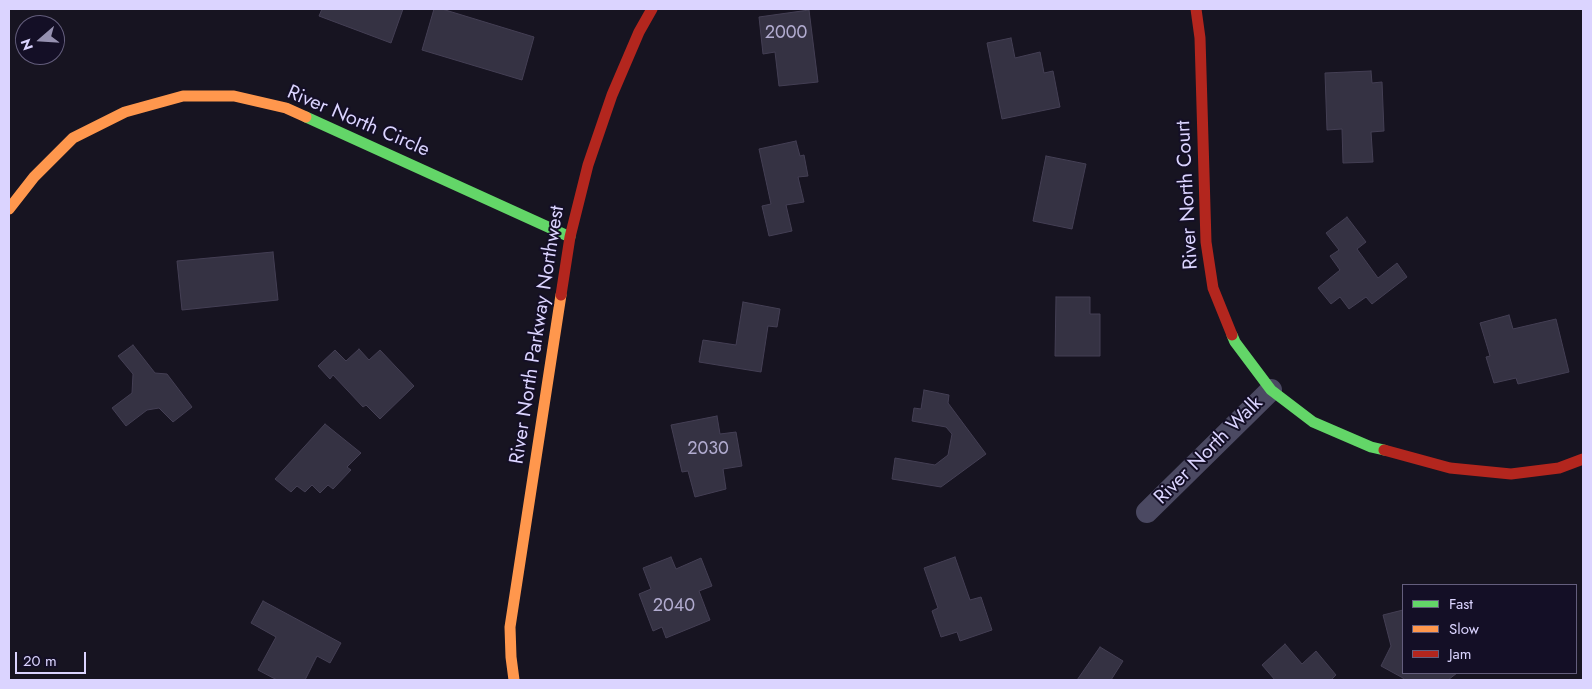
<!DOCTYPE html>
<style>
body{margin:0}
#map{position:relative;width:1592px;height:689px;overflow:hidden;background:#171421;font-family:Jost,sans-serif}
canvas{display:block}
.frame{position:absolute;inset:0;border:10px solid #dbd4ff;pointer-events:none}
.legend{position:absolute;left:1402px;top:584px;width:175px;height:90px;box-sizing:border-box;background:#140f26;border:1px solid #645e7d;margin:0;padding:6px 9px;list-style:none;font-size:15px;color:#dbd4ff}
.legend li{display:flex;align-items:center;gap:10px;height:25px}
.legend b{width:25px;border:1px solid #645e7d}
.north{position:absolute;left:15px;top:15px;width:50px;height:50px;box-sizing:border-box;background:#140f26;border:1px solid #645e7d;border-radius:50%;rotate:251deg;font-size:14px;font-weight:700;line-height:20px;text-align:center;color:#dbd4ff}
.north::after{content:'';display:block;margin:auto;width:18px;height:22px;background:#9691b1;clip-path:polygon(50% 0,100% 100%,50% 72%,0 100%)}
.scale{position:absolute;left:15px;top:652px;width:71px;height:22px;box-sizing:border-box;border:2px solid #dbd4ff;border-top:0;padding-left:6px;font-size:15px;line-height:18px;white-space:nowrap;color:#dbd4ff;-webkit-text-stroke:4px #140f26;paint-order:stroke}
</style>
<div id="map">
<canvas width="1592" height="689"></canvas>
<div class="frame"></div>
<ul class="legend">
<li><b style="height:6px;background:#63d668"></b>Fast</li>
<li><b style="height:6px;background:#ff974d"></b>Slow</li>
<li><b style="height:6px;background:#b3261e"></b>Jam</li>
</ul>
<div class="north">N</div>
<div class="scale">20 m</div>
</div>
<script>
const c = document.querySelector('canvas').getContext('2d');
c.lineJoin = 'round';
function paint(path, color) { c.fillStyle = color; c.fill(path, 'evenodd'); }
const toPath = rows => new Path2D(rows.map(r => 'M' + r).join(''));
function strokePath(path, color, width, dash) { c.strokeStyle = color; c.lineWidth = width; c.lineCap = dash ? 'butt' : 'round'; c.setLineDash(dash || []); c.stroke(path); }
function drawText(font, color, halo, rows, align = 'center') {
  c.font = font + ' Jost,sans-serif'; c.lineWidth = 4; c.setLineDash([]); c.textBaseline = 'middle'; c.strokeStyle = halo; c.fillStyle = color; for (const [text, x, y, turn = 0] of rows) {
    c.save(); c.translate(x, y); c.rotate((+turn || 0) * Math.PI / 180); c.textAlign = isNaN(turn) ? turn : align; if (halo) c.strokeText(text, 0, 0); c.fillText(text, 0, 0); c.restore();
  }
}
const building = toPath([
 [322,9,403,9,391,43,319,16,322,9],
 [434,9,442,9,534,37,522,80,422,50,434,9],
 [809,10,818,82,779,86,775,52,763,54,759,17,809,10],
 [1011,38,1015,58,1040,52,1044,73,1053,71,1060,107,1002,119,987,43,1011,38],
 [1371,71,1372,83,1382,82,1384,131,1371,132,1373,162,1343,163,1342,129,1327,130,1325,73,1371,71],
 [796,141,800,156,804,155,808,176,798,177,804,202,786,205,792,231,769,236,762,206,771,204,759,149,796,141],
 [1046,156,1086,164,1072,229,1033,221,1046,156],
 [1347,217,1366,242,1357,249,1378,278,1397,263,1407,277,1372,304,1366,297,1349,309,1340,297,1331,304,1318,288,1340,270,1330,256,1339,250,1326,233,1347,217],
 [273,252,278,300,182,310,177,261,273,252],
 [1056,297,1090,297,1090,314,1100,314,1100,356,1055,356,1056,297],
 [743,302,780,309,777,327,768,326,761,372,699,362,703,340,736,345,743,302],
 [1509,315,1513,329,1556,319,1569,372,1518,384,1516,378,1494,383,1486,357,1490,356,1480,323,1509,315],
 [133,345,155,373,167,374,192,407,173,422,159,408,147,410,126,426,112,408,132,393,133,374,118,356,133,345],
 [359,349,369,360,380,350,414,386,380,419,366,405,363,407,333,375,330,379,318,366,335,350,346,361,359,349],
 [924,390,949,395,948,403,986,454,941,487,892,479,895,458,935,465,948,455,952,434,946,427,912,421,914,408,921,409,924,390],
 [717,416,720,434,736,432,742,466,723,469,726,489,695,497,688,471,682,472,671,425,717,416],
 [325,424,361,453,347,467,351,470,333,489,328,485,320,493,312,485,305,492,297,486,291,492,275,479,325,424],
 [671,557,676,569,701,558,712,586,699,591,710,620,666,638,662,627,653,631,639,594,651,589,643,568,671,557],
 [955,557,970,600,981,597,992,630,960,641,957,632,941,637,932,611,938,608,924,568,955,557],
 [263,601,341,643,330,663,317,656,305,680,277,680,258,670,276,637,251,623,263,601],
 [1403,610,1403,673,1457,673,1448,680,1404,680,1403,678,1381,666,1391,646,1383,615,1403,610],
 [1285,644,1302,664,1316,651,1336,675,1331,680,1275,680,1262,665,1285,644],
 [1100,647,1123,661,1111,680,1077,680,1100,647]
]);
const street = toPath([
 [1147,512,1271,390]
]);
const fast = toPath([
 [306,117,570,237],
 [1232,335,1235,342,1271,390,1313,422,1371,447,1384,450]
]);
const slow = toPath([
 [9,209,34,177,73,138,125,112,183,96,234,96,286,108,306,117],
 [514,680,511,657,510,627,561,295]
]);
const jam = toPath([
 [1196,9,1200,38,1206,242,1213,288,1232,335],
 [561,295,570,237,588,165,612,95,639,32,652,9],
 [1384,450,1450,468,1511,474,1559,468,1583,459]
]);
const numberNames = [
 ["2000",786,34],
 ["2030",708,450],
 ["2040",674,607]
];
const streetNames = [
 ["River North Circle",358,122,23],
 ["River North Court",1188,195,-93],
 ["River North Parkway Northwest",538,335,-81],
 ["River North Walk",1209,451,-45]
];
paint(building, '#353243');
strokePath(building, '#443f54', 1);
strokePath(street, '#4b4962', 22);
strokePath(fast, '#63d668', 11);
strokePath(slow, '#ff974d', 11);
strokePath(jam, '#b3261e', 11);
drawText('18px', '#b2acd0', null, numberNames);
drawText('20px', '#dbd4ff', '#140f26', streetNames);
</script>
